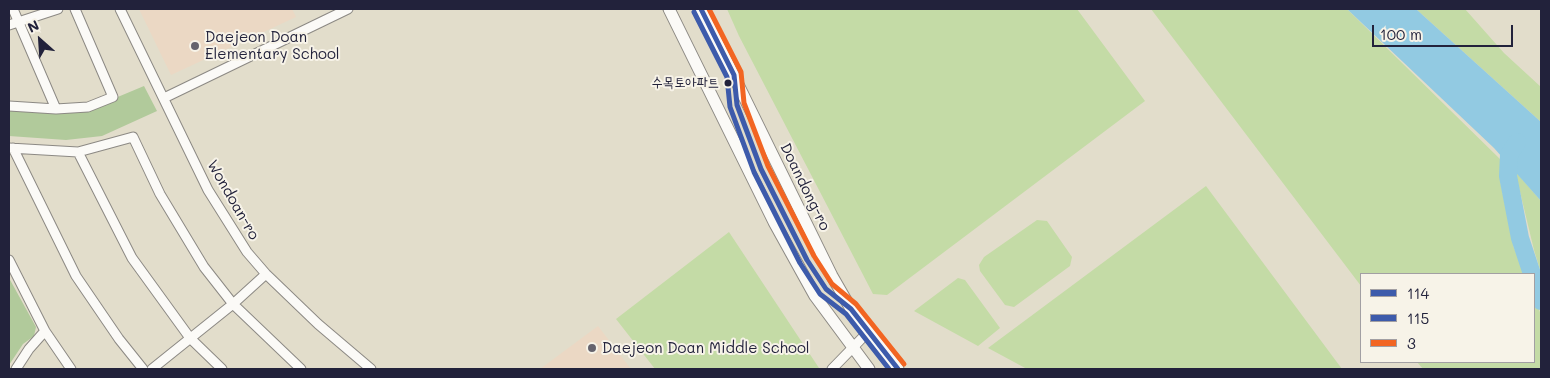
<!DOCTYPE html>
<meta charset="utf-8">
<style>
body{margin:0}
#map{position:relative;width:1550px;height:378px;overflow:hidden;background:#e2ddcb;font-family:Mali,sans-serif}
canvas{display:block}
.frame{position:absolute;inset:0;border:10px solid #22223b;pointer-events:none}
.legend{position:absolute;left:1360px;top:273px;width:175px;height:90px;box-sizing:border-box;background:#f7f3e8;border:1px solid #a29fa3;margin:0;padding:6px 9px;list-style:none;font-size:15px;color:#22223b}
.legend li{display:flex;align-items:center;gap:10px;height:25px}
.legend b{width:25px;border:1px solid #a29fa3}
.north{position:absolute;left:15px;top:15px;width:50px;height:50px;-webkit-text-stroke:4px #f7f3e8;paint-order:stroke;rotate:334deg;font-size:14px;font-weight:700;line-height:20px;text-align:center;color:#22223b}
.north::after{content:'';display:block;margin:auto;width:18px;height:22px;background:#22223b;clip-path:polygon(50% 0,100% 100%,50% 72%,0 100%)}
.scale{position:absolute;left:1372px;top:25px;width:141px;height:22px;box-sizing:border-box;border:2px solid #22223b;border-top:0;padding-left:6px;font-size:15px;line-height:18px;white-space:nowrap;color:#22223b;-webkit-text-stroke:4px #f7f3e8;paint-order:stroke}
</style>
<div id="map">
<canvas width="1550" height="378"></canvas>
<div class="frame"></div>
<ul class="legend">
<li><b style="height:6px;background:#3d5bab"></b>114</li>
<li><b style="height:6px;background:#3d5bab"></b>115</li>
<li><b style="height:6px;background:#f26522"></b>3</li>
</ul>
<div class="north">N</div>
<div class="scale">100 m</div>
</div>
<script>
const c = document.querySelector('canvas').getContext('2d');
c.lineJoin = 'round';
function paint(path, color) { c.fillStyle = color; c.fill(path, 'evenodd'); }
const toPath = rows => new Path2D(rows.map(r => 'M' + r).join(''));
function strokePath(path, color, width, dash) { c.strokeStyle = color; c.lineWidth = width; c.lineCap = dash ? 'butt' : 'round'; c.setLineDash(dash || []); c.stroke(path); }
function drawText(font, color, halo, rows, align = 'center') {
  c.font = font + ' Mali,"Poor Story",sans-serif'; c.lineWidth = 4; c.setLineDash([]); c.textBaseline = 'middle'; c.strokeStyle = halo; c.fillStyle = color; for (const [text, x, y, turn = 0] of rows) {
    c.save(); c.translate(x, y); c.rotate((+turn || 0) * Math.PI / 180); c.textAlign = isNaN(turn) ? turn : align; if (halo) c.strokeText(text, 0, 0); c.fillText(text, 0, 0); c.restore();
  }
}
const built = toPath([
 [139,9,292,9,296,17,171,75],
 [598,326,631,369,540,369]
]);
const green = toPath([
 [727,9,1077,9,1145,101,887,295,873,294,739,36],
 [1151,9,1347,9,1501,160,1500,180,1514,248,1525,274,1361,274,1361,286],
 [1416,9,1465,9,1504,53,1541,87,1541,122],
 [1515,171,1541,201,1541,273,1534,250],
 [1206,186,1342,369,1027,369,988,348],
 [1037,220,1047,221,1072,257,1070,266,1014,307,1005,305,980,271,979,265,984,257],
 [729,232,819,368,816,369,655,369,616,319],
 [958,278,965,280,1000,328,978,346,914,311],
 [1534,296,1541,315,1541,369,1423,369,1417,362,1534,362]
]);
const forest = toPath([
 [144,86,157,111,102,136,66,140,9,136,9,108,89,109],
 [9,278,36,327,34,336,23,344,9,365]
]);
const water = toPath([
 [1347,9,1416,9,1541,122,1541,201,1494,148]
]);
const river = toPath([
 [1517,142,1509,155,1508,176,1520,238,1532,274],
 [1534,278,1541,301]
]);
const minor = toPath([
 [13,9,56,109],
 [120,9,208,190,247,252,266,274,318,324,371,369],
 [9,25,58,9],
 [164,98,348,9],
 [9,106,56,109,88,107,113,97,75,9],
 [9,148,78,152,133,137,160,194,204,267,233,304,301,369],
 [13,148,76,276,119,339,143,369],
 [78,152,132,258,190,338,222,369],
 [9,260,45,331,71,369],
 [16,369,29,349,45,331],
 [152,369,233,304,266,274],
 [832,369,868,332]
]);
const major = toPath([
 [669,9,774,222,815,296,869,369],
 [701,9,832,276,851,309,898,369]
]);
const bus1 = toPath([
 [701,9,734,75,737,105,761,169,807,260,826,289,851,309,898,369]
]);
const bus2 = toPath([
 [694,12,727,77,730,107,754,172,800,263,820,294,846,314,889,369]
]);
const bus3 = toPath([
 [709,9,741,72,744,103,768,166,814,256,832,284,856,304,904,364]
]);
const markers = [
 [195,46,5,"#65636d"],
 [728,83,4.5,"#22223b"],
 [592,348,5,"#65636d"]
];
const busNames = [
 ["수목토아파트",719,83]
];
const poiNames = [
 ["Daejeon Doan",205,37],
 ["Elementary School",205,54],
 ["Daejeon Doan Middle School",602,348]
];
const streetNames = [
 ["Doandong-ro",805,187,64],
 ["Wondoan-ro",233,200,60]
];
paint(built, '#ebd8c4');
paint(green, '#c4dba6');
paint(forest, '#b1ca9b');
paint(water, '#92cae2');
strokePath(river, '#92cae2', 18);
strokePath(minor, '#8c8984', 11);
strokePath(major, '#8c8984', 13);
strokePath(minor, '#fbfaf7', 9);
strokePath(major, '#fbfaf7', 11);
strokePath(bus1, '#3d5bab', 5);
strokePath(bus2, '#3d5bab', 5);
strokePath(bus3, '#f26522', 5);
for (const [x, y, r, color] of markers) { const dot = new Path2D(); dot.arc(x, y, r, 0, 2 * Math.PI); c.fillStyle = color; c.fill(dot); strokePath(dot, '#f7f3e8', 2); }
drawText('14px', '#22223b', '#f7f3e8', busNames, 'right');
drawText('15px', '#22223b', '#f7f3e8', poiNames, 'left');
drawText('15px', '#22223b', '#f7f3e8', streetNames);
</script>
